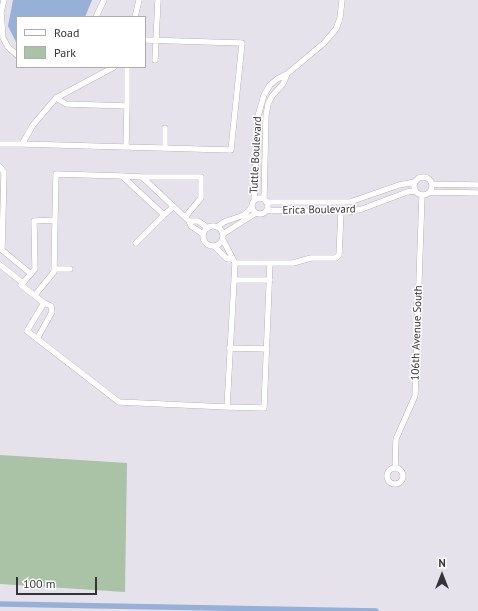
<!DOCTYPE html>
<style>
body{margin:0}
#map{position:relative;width:478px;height:611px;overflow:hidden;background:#e5e2eb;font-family:"PT Sans",sans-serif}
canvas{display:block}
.legend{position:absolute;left:16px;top:16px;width:130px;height:52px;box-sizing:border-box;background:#fff;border:1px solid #aeadaf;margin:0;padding:5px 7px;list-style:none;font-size:12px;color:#343337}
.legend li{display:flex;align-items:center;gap:8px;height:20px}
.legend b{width:20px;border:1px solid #aeadaf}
.north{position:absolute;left:422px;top:555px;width:40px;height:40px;-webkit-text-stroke:3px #fff;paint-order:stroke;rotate:0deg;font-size:11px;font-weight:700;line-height:16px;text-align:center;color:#343337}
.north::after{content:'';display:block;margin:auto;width:14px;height:18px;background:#343337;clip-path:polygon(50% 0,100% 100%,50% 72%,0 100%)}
.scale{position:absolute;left:16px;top:577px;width:81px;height:18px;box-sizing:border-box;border:2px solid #343337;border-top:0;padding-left:5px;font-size:12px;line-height:14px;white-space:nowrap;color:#343337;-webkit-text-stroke:3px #fff;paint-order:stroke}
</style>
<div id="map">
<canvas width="478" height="611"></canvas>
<ul class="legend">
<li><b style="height:5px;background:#fff"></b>Road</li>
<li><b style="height:11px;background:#aac2a6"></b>Park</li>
</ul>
<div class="north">N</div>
<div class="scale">100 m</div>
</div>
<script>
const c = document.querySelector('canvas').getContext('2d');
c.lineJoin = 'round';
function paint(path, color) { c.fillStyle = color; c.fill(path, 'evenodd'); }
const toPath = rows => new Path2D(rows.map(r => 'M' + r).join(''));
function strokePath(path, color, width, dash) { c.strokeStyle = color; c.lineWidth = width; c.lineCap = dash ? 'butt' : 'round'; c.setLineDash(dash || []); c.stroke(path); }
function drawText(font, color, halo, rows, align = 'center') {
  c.font = font + ' "PT Sans",sans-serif'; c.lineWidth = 3; c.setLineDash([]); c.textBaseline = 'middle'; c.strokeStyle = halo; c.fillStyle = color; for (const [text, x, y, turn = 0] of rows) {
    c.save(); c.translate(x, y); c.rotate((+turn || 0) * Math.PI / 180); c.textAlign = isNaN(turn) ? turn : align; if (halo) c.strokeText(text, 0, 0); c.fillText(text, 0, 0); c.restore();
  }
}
const green = toPath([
 [0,455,127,463,125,592,0,584]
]);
const water = toPath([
 [13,0,92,0,85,17,17,17,17,44,8,26]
]);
const canal = toPath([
 [0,604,376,611]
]);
const minor = toPath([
 [4,0,1,12,3,38,8,47,17,55],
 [96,17,104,0],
 [135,17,139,0],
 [155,60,158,0],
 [127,67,127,106],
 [56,98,66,104,127,106,126,147],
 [0,144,22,144,33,125,56,98,114,67],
 [22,144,231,150,242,43,145,40],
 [165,148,165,128],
 [0,167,4,172,2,250,31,274],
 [122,176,56,174,55,220,34,221,35,269,21,285,44,303,27,331,119,402,227,407,264,408,270,263,235,263,227,407],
 [142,177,201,177,201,198,185,217],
 '414 186a9 9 0 1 1 18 0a9 9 0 1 1-18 0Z',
 [432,184,478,185],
 [430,192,478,193],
 '252 206a8 8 0 1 1 16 0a8 8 0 1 1-16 0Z',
 [264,199,266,115,268,104,272,96,283,84,287,74],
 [254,200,258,116,264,95,270,85,277,79,287,74,324,43,336,29,340,18,342,0],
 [266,202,350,202,399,185,415,182],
 [173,207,164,215,122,176,142,177,189,221,191,226,203,234],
 [267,210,348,212,362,209,407,192,415,191],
 [189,221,198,221,208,228],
 '203 236a10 10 0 1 1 20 0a10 10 0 1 1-20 0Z',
 [217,227,224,222,244,215,252,207],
 [223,234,256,213],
 [223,240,235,263],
 [136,243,164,215],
 [214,246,227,259,232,259],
 [270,263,293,263,311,258,336,258,339,255,341,212],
 [0,265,23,283],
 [54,269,70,269],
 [234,280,270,280],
 [35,295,54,272,55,220],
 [37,339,52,312,51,306,44,303],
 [229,348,267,349],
 '387 476a8 8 0 1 1 16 0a8 8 0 1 1-16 0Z',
 [395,468,396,439,415,396,422,195]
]);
const streetNames = [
 ["Tuttle Boulevard",256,155,-87],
 ["Erica Boulevard",319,210,-1],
 ["106th Avenue South",417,333,-88]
];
paint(green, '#aac2a6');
paint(water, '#97b0d8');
strokePath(canal, '#97b0d8', 5.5);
strokePath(minor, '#98959d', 6);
strokePath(minor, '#fff', 5.5);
drawText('11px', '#343337', '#fff', streetNames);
</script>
